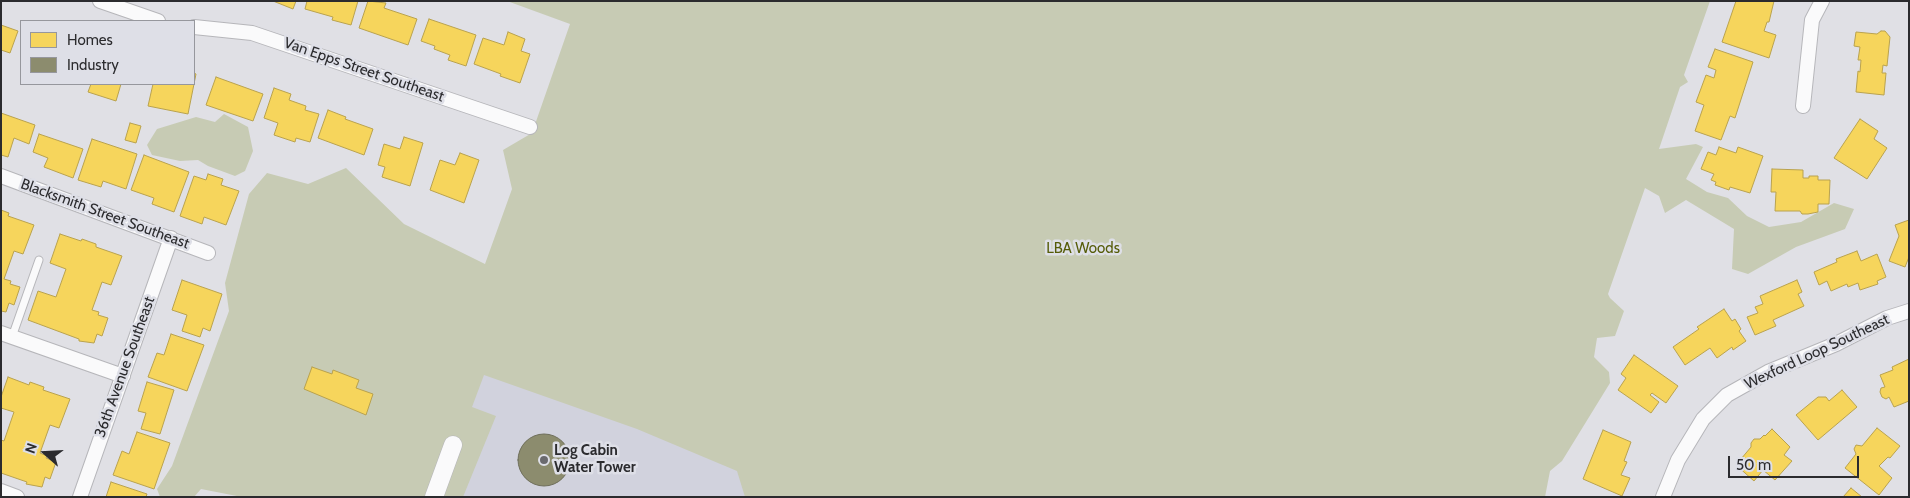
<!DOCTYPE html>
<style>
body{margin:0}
#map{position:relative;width:1910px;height:498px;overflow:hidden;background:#e0e0e5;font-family:Cabin,sans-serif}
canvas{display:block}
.frame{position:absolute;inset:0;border:2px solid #2b2b2e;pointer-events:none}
.legend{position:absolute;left:20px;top:20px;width:175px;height:65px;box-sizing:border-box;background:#dedfe7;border:1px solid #96979d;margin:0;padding:6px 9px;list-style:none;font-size:15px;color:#2b2b2e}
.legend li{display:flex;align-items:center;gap:10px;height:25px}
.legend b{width:25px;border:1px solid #96979d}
.north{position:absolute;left:20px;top:428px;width:50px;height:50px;-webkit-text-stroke:4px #dedfe7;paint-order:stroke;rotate:289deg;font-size:14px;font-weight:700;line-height:20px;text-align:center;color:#2b2b2e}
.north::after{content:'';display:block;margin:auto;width:18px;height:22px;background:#2b2b2e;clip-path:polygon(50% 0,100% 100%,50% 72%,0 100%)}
.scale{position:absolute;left:1728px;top:456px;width:131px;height:22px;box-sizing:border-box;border:2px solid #2b2b2e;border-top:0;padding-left:6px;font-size:15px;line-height:18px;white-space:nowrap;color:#2b2b2e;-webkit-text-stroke:4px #dedfe7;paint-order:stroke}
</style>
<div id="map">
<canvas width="1910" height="498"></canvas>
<div class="frame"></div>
<ul class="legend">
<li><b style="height:14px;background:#f6d55c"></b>Homes</li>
<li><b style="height:14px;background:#8c8c6e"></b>Industry</li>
</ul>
<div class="north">N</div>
<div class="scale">50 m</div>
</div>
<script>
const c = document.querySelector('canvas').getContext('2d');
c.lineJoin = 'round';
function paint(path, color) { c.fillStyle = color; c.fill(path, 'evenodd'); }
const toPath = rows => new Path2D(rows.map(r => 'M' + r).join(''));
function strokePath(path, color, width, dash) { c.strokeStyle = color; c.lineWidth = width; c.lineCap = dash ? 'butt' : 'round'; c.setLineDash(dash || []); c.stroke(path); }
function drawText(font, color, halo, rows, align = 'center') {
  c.font = font + ' Cabin,sans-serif'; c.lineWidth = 5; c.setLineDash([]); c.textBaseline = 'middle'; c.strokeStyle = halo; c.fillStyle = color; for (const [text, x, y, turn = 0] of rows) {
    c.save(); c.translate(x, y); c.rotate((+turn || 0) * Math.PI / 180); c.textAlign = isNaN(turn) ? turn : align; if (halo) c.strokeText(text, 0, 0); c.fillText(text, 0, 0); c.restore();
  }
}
const built = toPath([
 [456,355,792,472,784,497,406,497]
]);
const green = toPath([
 [507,1,1710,1,1684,75,1688,82,1680,87,1659,149,1696,144,1703,147,1686,179,1707,192,1728,198,1747,216,1769,227,1801,222,1834,203,1854,209,1845,229,1796,247,1748,274,1732,269,1734,229,1686,200,1665,213,1659,196,1645,188,1608,294,1610,298,1624,311,1615,336,1597,338,1594,357,1609,372,1610,383,1562,461,1550,471,1545,497,745,497,737,471,637,429,484,375,472,407,496,416,463,497,242,497,201,489,194,497,160,497,157,489,172,466,229,311,225,283,249,194,267,173,308,184,346,168,404,224,485,264,512,189,503,150,532,133,570,24],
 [224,114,248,127,253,151,245,171,235,176,208,166,198,160,180,161,152,155,147,145,157,129,196,117,215,122]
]);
const homes = toPath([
 [273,1,296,1,293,9,273,1],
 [307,1,358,1,351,25,332,20,333,17,305,9,307,1],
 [368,1,386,3,384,8,417,19,408,45,359,28,368,1],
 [1736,1,1774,1,1769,22,1767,22,1764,31,1776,35,1769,58,1722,42,1736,1],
 [429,19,476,35,466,66,448,60,450,55,434,49,435,46,421,41,429,19],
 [1,25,18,31,10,53,1,50,1,25],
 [1881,31,1885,31,1890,37,1887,66,1883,65,1882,73,1886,73,1884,95,1856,92,1858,71,1860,72,1861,60,1858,60,1860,47,1854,46,1856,32,1877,34,1881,31],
 [508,32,525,39,521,51,530,54,520,83,500,76,501,74,474,64,483,38,504,45,508,32],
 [1715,49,1753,62,1735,118,1730,116,1721,140,1695,131,1704,105,1696,102,1706,75,1714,78,1716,70,1708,67,1715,49],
 [194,73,196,74,188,114,148,106,153,84,194,84,194,73],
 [216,77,263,94,253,121,206,105,216,77],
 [91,84,121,84,116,101,88,92,91,84],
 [274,88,291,94,289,100,306,106,305,110,319,114,310,142,296,138,295,142,274,135,278,123,264,118,274,88],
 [328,110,346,117,345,119,373,129,364,155,318,138,328,110],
 [1,113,35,125,29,144,14,138,8,157,1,155,1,113],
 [1860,119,1878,131,1874,139,1887,148,1867,179,1834,158,1860,119],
 [130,123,141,126,136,143,125,140,130,123],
 [39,134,83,149,73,178,44,167,48,158,33,152,39,134],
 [404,137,423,143,410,186,382,177,385,167,378,165,384,144,400,149,404,137],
 [92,139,137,154,126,189,103,181,101,187,78,180,92,139],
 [1719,147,1736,153,1738,147,1763,156,1750,193,1730,187,1729,190,1715,185,1716,182,1711,180,1714,174,1701,169,1708,152,1716,155,1719,147],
 [460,153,479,160,464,203,430,190,440,160,455,165,460,153],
 [144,155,189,172,174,212,152,204,154,198,131,190,144,155],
 [1772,169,1803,170,1803,178,1809,178,1809,176,1818,176,1818,180,1830,180,1829,204,1818,204,1818,212,1808,214,1802,214,1800,211,1775,211,1776,192,1771,192,1772,169],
 [208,174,223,179,221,185,239,191,226,225,204,217,202,224,180,216,194,176,206,180,208,174],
 [1,210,9,213,8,216,34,225,23,254,14,251,4,279,11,281,10,284,20,287,14,305,9,303,6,312,1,311,1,210],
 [1909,220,1909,257,1905,267,1889,261,1899,236,1895,225,1909,220],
 [60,234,81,241,82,239,96,244,96,247,122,256,111,285,102,282,92,310,99,312,98,315,108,318,102,336,97,334,94,343,79,341,79,339,28,320,38,291,56,297,66,269,50,263,60,234],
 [1857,251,1861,261,1877,254,1886,277,1877,281,1878,284,1860,290,1858,283,1848,287,1847,284,1831,291,1827,281,1819,285,1814,272,1837,262,1836,259,1857,251],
 [182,280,222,294,210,331,203,328,200,337,182,331,187,315,172,310,182,280],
 [1797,280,1802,292,1798,294,1804,306,1773,320,1776,326,1755,335,1747,317,1758,313,1755,307,1763,304,1760,296,1797,280],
 [1724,309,1732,321,1735,319,1741,329,1739,331,1746,341,1733,350,1732,347,1717,358,1710,348,1685,365,1673,347,1699,329,1697,327,1724,309],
 [171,334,204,345,187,391,148,377,157,353,164,355,171,334],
 [1634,355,1678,386,1666,403,1652,393,1650,395,1659,402,1651,413,1618,390,1626,378,1621,374,1634,355],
 [1909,359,1909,401,1894,407,1889,397,1886,399,1882,397,1880,392,1881,388,1885,387,1880,375,1893,370,1892,367,1909,359],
 [312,367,332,374,333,370,359,380,356,388,373,394,366,415,304,389,312,367],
 [8,377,29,385,30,382,44,387,43,390,70,399,59,428,50,425,40,453,47,456,46,458,56,462,50,479,45,477,42,487,26,484,27,482,1,473,1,440,4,441,14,412,1,408,1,397,8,377],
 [147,382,174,390,160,434,141,429,146,413,138,411,147,382],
 [1842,390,1857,407,1818,440,1796,415,1818,397,1826,397,1829,401,1842,390],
 [1877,428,1900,446,1890,458,1888,457,1879,466,1892,478,1879,495,1845,468,1856,454,1854,449,1856,445,1862,446,1877,428],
 [1772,429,1790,447,1784,455,1792,461,1775,480,1763,470,1754,481,1736,465,1751,447,1751,443,1754,439,1760,439,1764,435,1765,436,1772,429],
 [1603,430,1631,442,1624,461,1627,462,1621,475,1630,478,1622,496,1583,479,1603,430],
 [137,432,170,443,154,489,113,475,122,451,129,454,137,432],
 [111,482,147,494,146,497,106,497,111,482],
 [1851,488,1862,497,1843,497,1851,488]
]);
const industry = toPath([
 '518 460a26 26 0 1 1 52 0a26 26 0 1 1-52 0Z'
]);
const service = toPath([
 [12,337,39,260]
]);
const minor = toPath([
 [100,1,158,21],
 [194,27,252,33,530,127],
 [1803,106,1812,20,1822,1],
 [1,176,208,253],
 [1,333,123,376],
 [1,491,17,497],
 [80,497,171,238],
 [1663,497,1678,460,1703,419,1727,395,1768,372,1836,344,1887,318,1909,311]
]);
const tertiary = toPath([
 [434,497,453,445]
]);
const markers = [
 [544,460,5,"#6a6a6e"]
];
const streetNames = [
 ["Van Epps Street Southeast",364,70,19],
 ["Blacksmith Street Southeast",105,214,20],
 ["Wexford Loop Southeast",1817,352,-25],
 ["36th Avenue Southeast",125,367,-70]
];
const parkNames = [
 ["LBA Woods",1083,249]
];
const poiNames = [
 ["Log Cabin",554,451],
 ["Water Tower",554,468]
];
paint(built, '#d1d2dd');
paint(green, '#c7cbb4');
paint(homes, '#f6d55c');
strokePath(homes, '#b9a24e', 1);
paint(industry, '#8c8c6e');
strokePath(industry, '#6f6f5b', 1);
strokePath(service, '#b6b6ba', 9);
strokePath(minor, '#b6b6ba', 16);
strokePath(tertiary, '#b6b6ba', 19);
strokePath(service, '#fafafb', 7);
strokePath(minor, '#fafafb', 14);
strokePath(tertiary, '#fafafb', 18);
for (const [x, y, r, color] of markers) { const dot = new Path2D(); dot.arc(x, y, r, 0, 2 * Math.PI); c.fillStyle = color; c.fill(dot); strokePath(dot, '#dedfe7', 2); }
drawText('15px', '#2b2b2e', '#dedfe7', streetNames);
drawText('15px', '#555c08', '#dedfe7', parkNames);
drawText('bold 15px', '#2b2b2e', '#dedfe7', poiNames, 'left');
</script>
